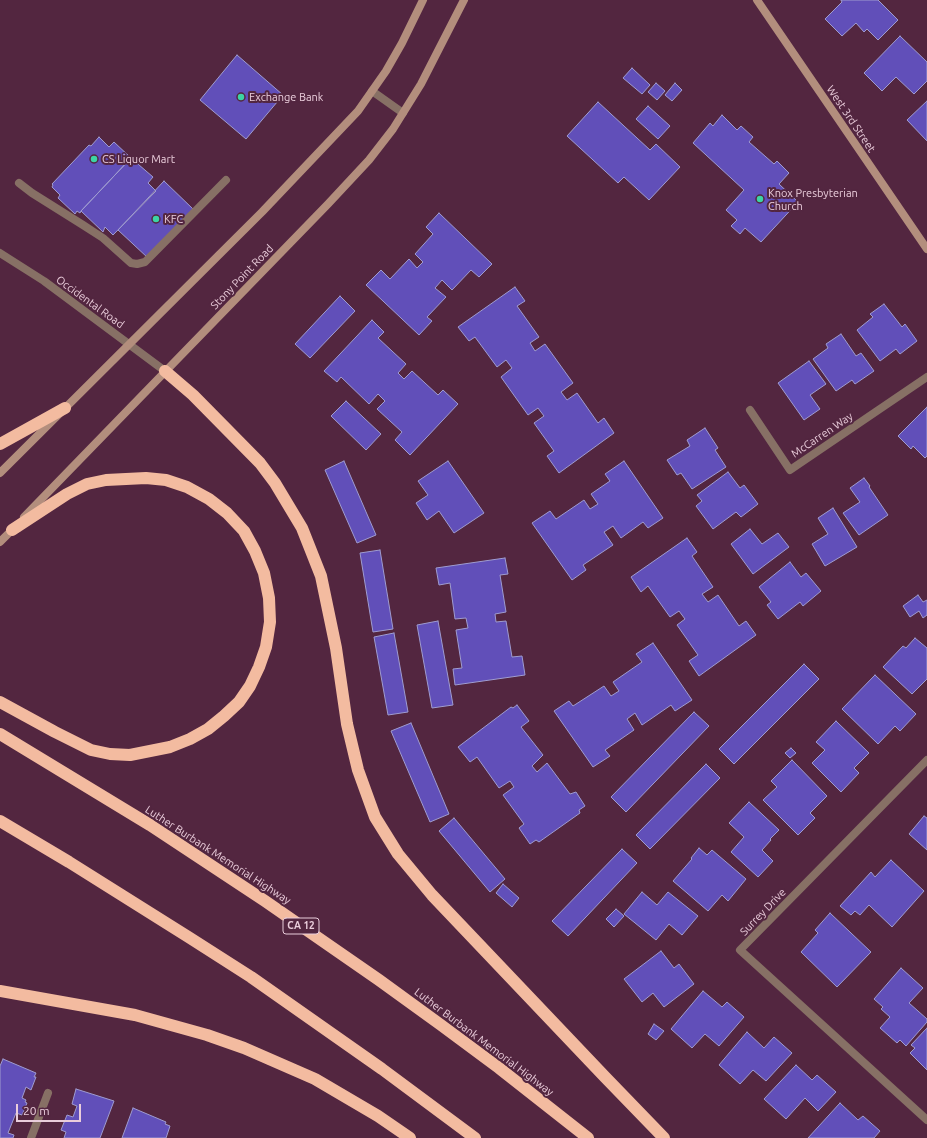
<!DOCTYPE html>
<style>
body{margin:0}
#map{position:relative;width:927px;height:1138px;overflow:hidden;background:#532640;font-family:Ubuntu,sans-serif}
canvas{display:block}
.scale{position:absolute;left:16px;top:1104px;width:65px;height:18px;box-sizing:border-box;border:2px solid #eacddb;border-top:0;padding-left:5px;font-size:12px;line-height:14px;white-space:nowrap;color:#eacddb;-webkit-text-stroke:3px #532640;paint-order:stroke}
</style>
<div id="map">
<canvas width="927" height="1138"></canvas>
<div class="scale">20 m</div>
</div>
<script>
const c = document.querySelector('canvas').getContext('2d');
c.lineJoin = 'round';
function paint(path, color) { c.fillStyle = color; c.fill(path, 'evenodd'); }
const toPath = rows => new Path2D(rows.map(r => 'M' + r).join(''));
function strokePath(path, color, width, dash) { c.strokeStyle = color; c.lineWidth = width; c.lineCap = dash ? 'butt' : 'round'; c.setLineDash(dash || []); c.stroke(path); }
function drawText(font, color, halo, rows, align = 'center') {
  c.font = font + ' Ubuntu,sans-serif'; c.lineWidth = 4; c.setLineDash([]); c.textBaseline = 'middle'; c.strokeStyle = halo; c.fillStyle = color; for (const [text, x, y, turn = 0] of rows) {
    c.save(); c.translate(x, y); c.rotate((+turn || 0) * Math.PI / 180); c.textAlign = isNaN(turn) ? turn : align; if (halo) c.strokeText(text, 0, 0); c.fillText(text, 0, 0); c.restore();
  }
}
const building = toPath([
 [841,0,878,0,898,20,878,40,867,29,864,32,856,23,842,36,825,19,842,2,841,0],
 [900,36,927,62,927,81,914,94,896,77,882,91,864,73,900,36],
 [237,55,283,95,246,139,200,100,237,55],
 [632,68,650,85,642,94,623,78,632,68],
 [656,83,665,91,657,100,648,92,656,83],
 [675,83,682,90,672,101,665,95,675,83],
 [927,101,927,141,907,120,927,101],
 [598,102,650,150,656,144,680,167,649,200,624,177,618,183,567,136,598,102],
 [648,106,670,126,658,139,636,119,648,106],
 [722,115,737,130,741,126,753,137,749,142,774,164,777,161,789,173,779,184,798,202,761,242,745,228,740,234,731,226,737,220,726,210,744,190,693,143,710,123,713,126,722,115],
 [99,137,109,147,114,142,131,158,81,211,80,213,77,211,75,214,58,198,60,195,52,187,53,185,52,184,89,145,91,146,99,137],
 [131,158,153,177,148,183,156,191,113,235,105,227,103,232,81,211,131,158],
 [164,181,193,209,148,258,118,230,164,181],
 [439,213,492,264,479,277,471,270,452,290,442,280,435,288,446,297,427,317,432,321,419,335,366,285,381,270,390,279,409,259,417,268,423,262,415,254,433,234,426,227,439,213],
 [515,287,525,301,517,306,539,337,530,343,535,351,545,344,573,383,561,392,567,400,577,393,598,423,604,418,614,433,559,473,547,456,554,451,534,423,544,416,538,408,528,415,501,377,512,368,506,360,497,367,475,337,469,341,458,327,515,287],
 [340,296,355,311,310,358,295,344,340,296],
 [884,304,902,327,905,324,917,341,900,354,896,349,880,361,857,330,873,317,870,314,884,304],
 [372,320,384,332,378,338,406,364,398,373,404,379,412,371,438,395,443,390,458,404,410,455,395,440,402,432,377,409,385,401,378,394,369,404,341,377,337,382,324,371,372,320],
 [841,334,856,356,861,353,874,371,855,384,852,380,836,391,813,359,828,348,826,344,841,334],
 [809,361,826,384,810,395,820,409,804,420,778,383,809,361],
 [346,401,381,434,366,450,331,416,346,401],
 [927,407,927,456,925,458,913,446,911,449,898,436,927,407],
 [705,428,718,448,715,450,726,467,692,489,681,473,677,475,667,460,690,446,687,440,705,428],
 [344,461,376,535,357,543,325,470,344,461],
 [448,461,484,513,454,533,439,511,427,520,416,503,428,495,418,481,448,461],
 [624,461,663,518,648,528,643,522,621,538,613,526,604,532,613,545,583,565,586,570,572,580,532,523,550,511,556,519,584,500,590,509,598,504,591,494,610,481,605,474,624,461],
 [728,472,740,488,744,485,758,504,741,517,736,512,713,529,696,506,702,501,697,495,728,472],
 [864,478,870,486,869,487,888,515,859,535,843,513,860,502,850,488,864,478],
 [833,508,857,547,825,566,812,544,828,534,818,518,833,508],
 [750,529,762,544,778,533,789,547,753,574,731,544,750,529],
 [687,538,697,552,692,556,713,587,702,594,708,602,718,595,739,626,746,621,756,635,699,676,689,661,698,655,677,625,685,619,679,611,670,617,648,586,641,592,631,577,687,538],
 [380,550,393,629,373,632,360,553,380,550],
 [505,558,508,574,500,575,506,612,495,614,496,622,506,621,512,657,522,656,525,675,455,685,453,669,462,668,456,630,468,628,466,618,455,619,450,583,439,585,436,568,505,558],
 [790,562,801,577,806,573,821,591,803,606,800,602,778,619,767,605,771,602,759,587,790,562],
 [918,595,923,602,927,600,927,615,923,618,919,611,910,617,903,606,918,595],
 [438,621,453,705,432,708,417,625,438,621],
 [394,633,408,712,388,715,374,637,394,633],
 [915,638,927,648,927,679,912,694,883,667,903,646,906,648,915,638],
 [653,643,692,700,675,711,671,705,642,725,635,713,627,719,634,730,605,750,610,756,593,767,554,711,569,701,573,706,604,686,611,696,619,691,613,682,642,662,636,654,653,643],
 [804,664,819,679,734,764,719,749,804,664],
 [875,675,916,714,900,731,895,726,878,744,842,709,875,675],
 [517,705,529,721,521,727,543,755,532,766,537,772,547,763,570,794,576,792,585,806,579,810,580,813,539,842,536,840,530,844,519,828,524,824,503,795,514,787,510,781,499,788,477,757,470,762,458,747,511,707,513,708,517,705],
 [694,712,709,726,626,812,611,797,694,712],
 [836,721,869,753,854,768,859,773,841,792,812,763,825,750,816,742,836,721],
 [411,723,449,814,430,822,391,731,411,723],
 [791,748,796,753,790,758,785,753,791,748],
 [792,760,827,796,810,813,815,818,798,835,763,800,777,787,771,781,792,760],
 [706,764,720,778,650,849,636,835,706,764],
 [749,802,779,830,770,839,771,840,762,850,773,861,758,877,731,852,744,837,729,823,749,802],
 [924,816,927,818,927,850,909,834,924,816],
 [454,818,505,879,490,892,439,831,454,818],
 [699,848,707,855,712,850,746,879,728,901,722,895,708,911,673,881,692,859,691,858,699,848],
 [622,849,637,863,568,936,552,921,622,849],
 [891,860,924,891,892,927,869,905,860,915,855,911,851,915,840,906,871,872,875,877,891,860],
 [503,884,519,898,512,907,496,893,503,884],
 [642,892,657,905,668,892,698,916,682,935,669,924,656,940,624,914,642,892],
 [616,909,624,916,614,927,606,919,616,909],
 [830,913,871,952,837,987,801,952,818,933,815,930,830,913],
 [661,951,674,968,679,964,694,984,664,1007,653,993,642,1002,624,979,661,951],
 [901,968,923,988,909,1003,927,1019,927,1022,906,1046,900,1040,897,1043,880,1028,890,1017,881,1009,883,1007,874,999,901,968],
 [703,991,722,1007,727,1002,744,1017,719,1046,705,1034,692,1048,671,1029,703,991],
 [654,1024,664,1031,656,1040,648,1034,654,1024],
 [927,1028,927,1070,910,1053,915,1048,911,1045,927,1028],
 [747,1032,764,1048,774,1037,792,1053,766,1081,753,1070,740,1084,719,1065,747,1032],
 [3,1059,36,1073,34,1077,36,1077,31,1090,26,1087,22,1098,26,1100,25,1102,27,1103,22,1115,16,1113,8,1133,14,1135,13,1138,0,1138,0,1066,3,1059],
 [796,1065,812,1080,817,1075,836,1092,818,1111,805,1098,786,1119,764,1099,796,1065],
 [76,1089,114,1101,100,1138,64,1138,66,1132,61,1130,67,1115,73,1117,77,1106,72,1104,76,1089],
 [840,1103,858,1120,863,1116,880,1131,874,1138,808,1138,840,1103],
 [133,1108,166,1122,165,1124,170,1126,166,1138,122,1138,133,1108]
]);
const lane = toPath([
 [372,91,403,113],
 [19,183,32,193,83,225,103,238,131,263,137,264,145,262,226,180],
 [31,1138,48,1093]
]);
const street = toPath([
 [0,253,44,281,165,371],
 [750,410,790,470,927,377],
 [927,760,740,950,927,1120]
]);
const secondary = toPath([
 [757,0,927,249],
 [0,473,262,212,358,111,386,71,402,43,423,0],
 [24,517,328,204,369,160,393,129,421,84,464,0],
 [0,542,15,527]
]);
const highway = toPath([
 [165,371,193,395,260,463,275,483,302,528,321,576,336,648,347,724,358,770,375,817,398,854,432,895,605,1077,664,1138],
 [0,444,65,408],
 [0,702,55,732,91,750,110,754,130,755,170,747,190,739,208,729,224,716,239,702,250,686,259,667,266,647,270,622,269,598,264,573,255,551,244,531,227,513,209,499,187,487,166,480,146,478,106,480,87,484,67,494,12,530],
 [0,734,150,825,265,901,379,980,441,1025,499,1068,588,1138],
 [0,821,69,862,190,938,251,977,382,1069,475,1138],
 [0,991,135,1015,207,1035,244,1048,315,1079,378,1116,410,1138]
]);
const markers = [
 [241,97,4,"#3cd4a4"],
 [94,159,4,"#3cd4a4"],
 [760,199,4,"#3cd4a4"],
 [156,219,4,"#3cd4a4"]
];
const shields = [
 [301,926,36]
];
const shieldNames = [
 ["CA 12",301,926]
];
const poiNames = [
 ["Exchange Bank",249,97],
 ["CS Liquor Mart",102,159],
 ["Knox Presbyterian",768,193],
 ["Church",768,206],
 ["KFC",164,219]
];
const streetNames = [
 ["West 3rd Street",851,119,56],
 ["Stony Point Road",242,277,-46],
 ["Occidental Road",90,302,36],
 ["McCarren Way",822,435,-34],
 ["Luther Burbank Memorial Highway",218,855,33],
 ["Surrey Drive",763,912,-46],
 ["Luther Burbank Memorial Highway",484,1042,37]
];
paint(building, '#614fb9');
strokePath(building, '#9f9cd0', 1);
strokePath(lane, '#877065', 8);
strokePath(street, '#877065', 8);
strokePath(secondary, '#b38e7d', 8);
strokePath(highway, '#f3bba0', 12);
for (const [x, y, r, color] of markers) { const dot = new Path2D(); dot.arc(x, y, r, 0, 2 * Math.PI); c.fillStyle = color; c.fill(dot); strokePath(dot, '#532640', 1.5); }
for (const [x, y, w] of shields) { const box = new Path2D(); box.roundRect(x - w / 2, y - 8, w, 16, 3); c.fillStyle = '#532640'; c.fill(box); strokePath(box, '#eacddb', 1); }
drawText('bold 10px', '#eacddb', null, shieldNames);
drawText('11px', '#eacddb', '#532640', poiNames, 'left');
drawText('11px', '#eacddb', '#532640', streetNames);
</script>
